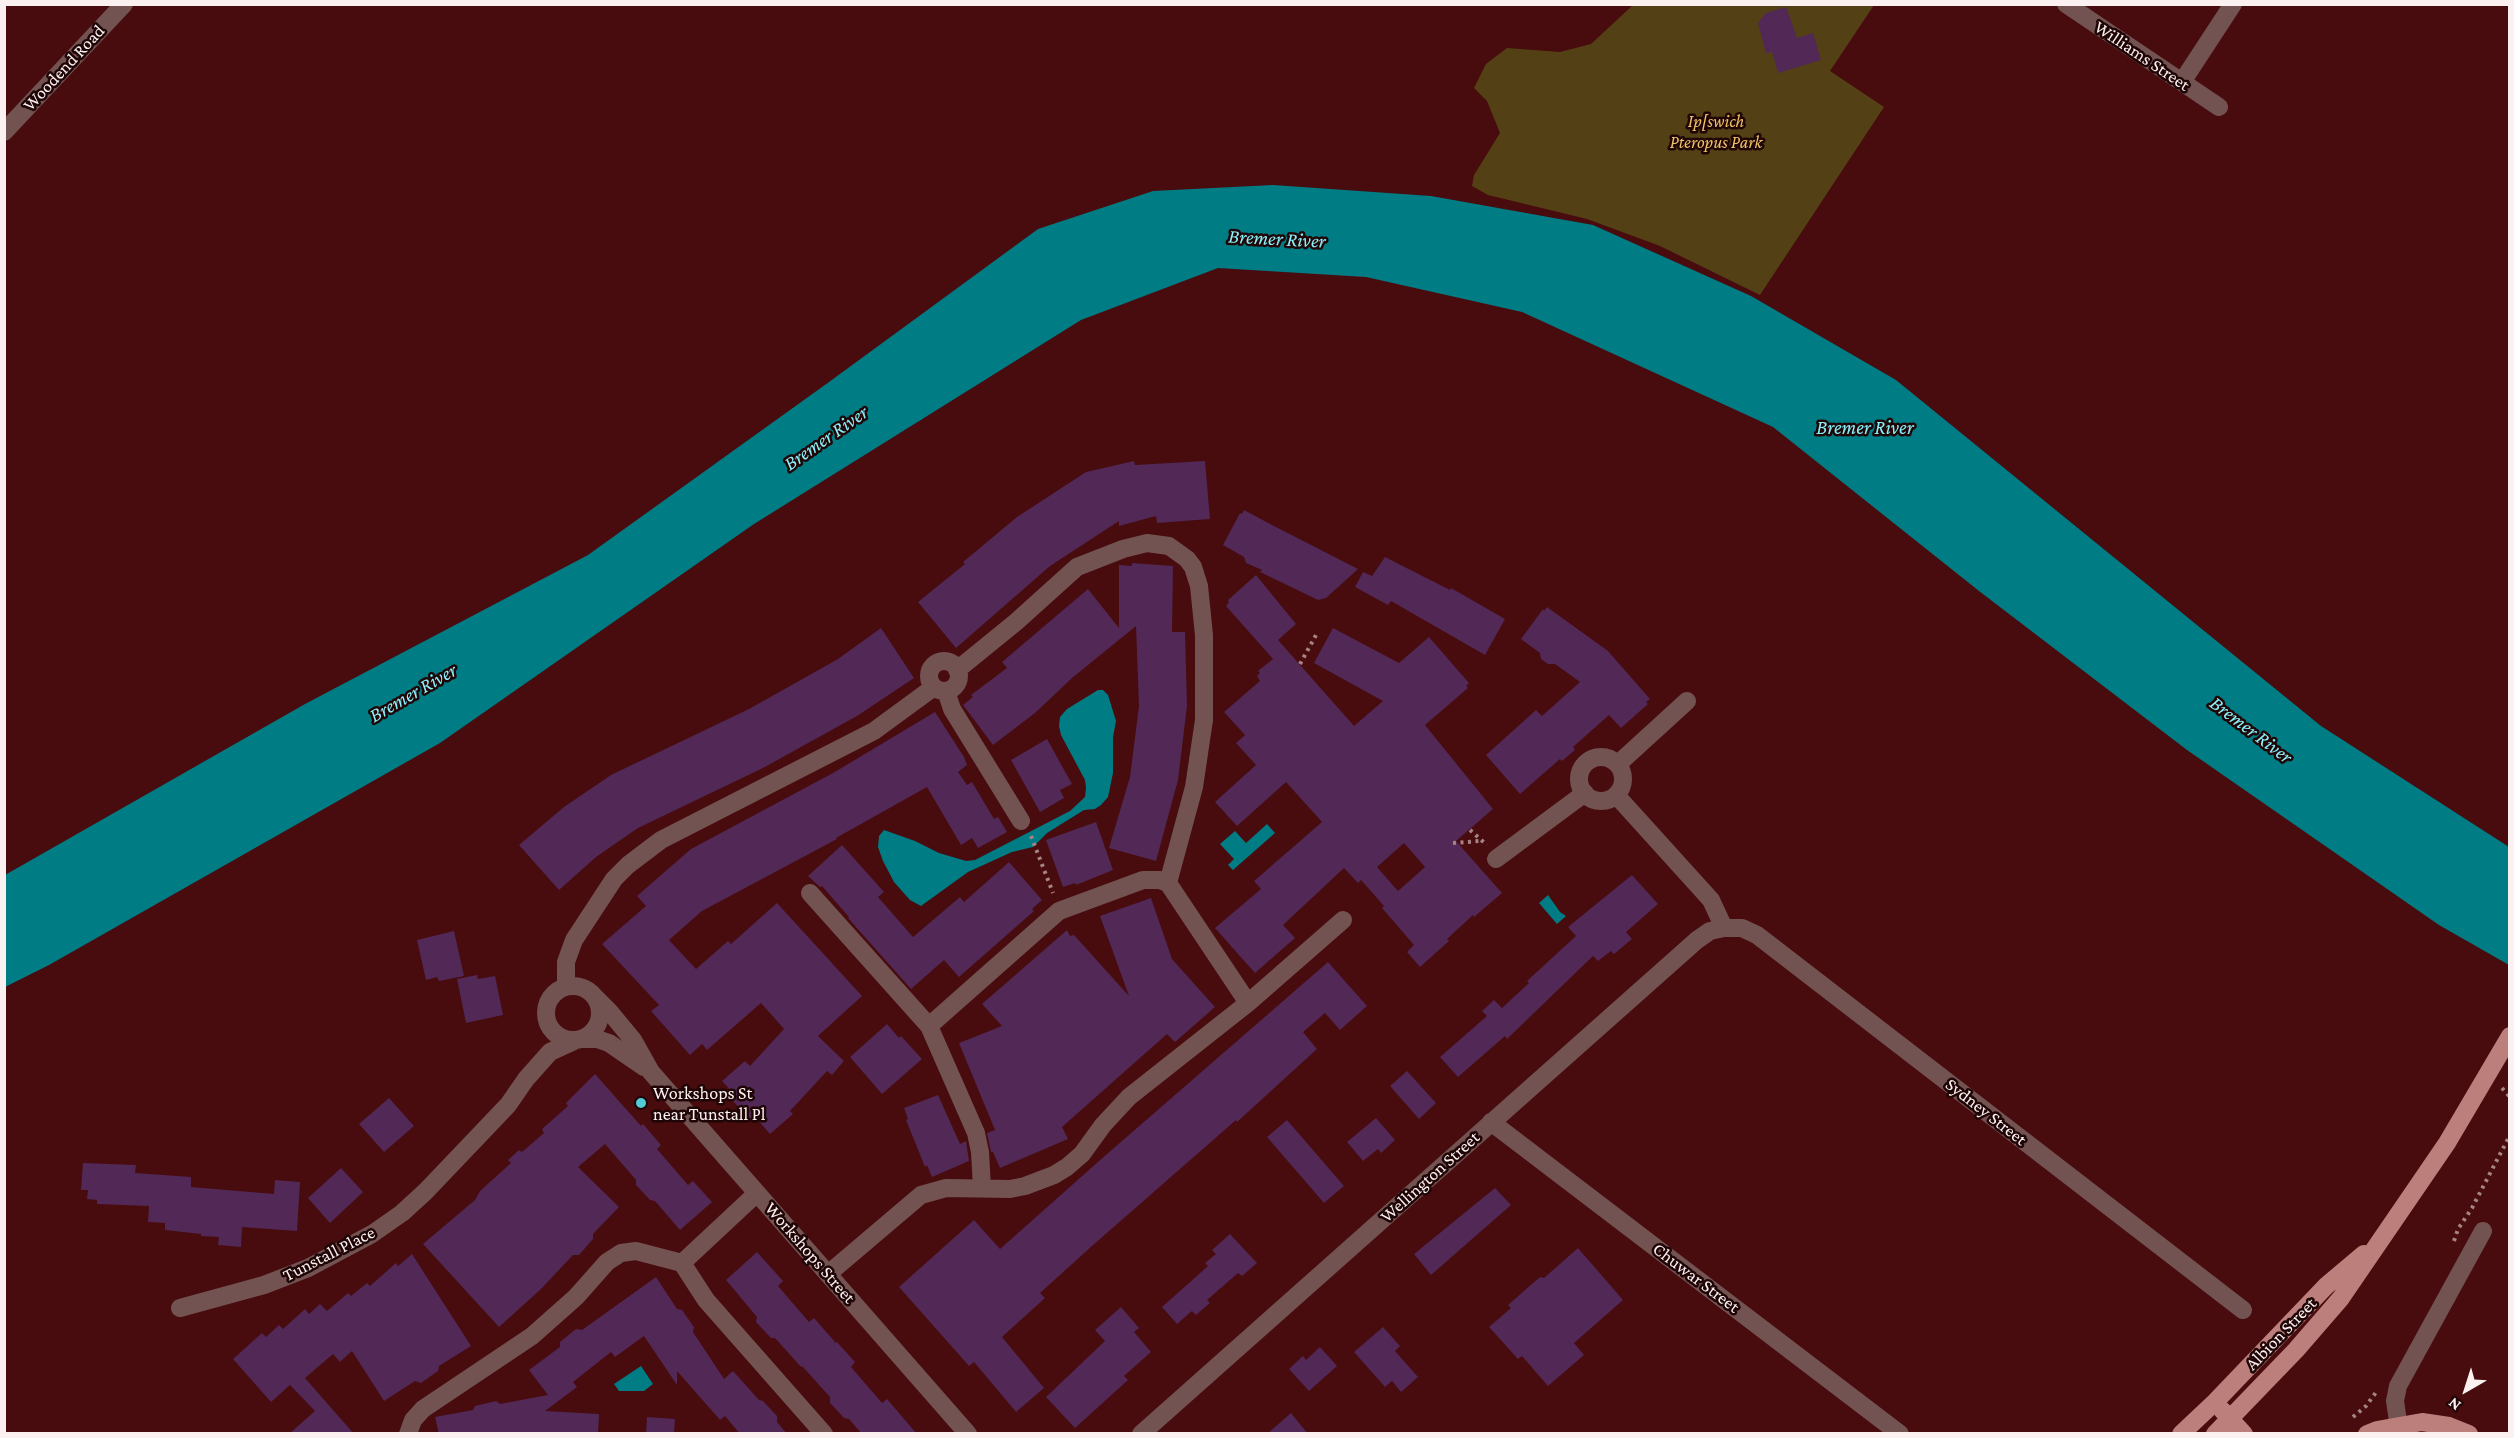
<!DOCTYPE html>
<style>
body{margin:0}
#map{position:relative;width:2514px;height:1438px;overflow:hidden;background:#480b0e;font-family:"Crimson Pro",serif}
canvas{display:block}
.frame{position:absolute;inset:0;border:6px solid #faf1f0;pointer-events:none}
.north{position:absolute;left:2436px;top:1360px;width:60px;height:60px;-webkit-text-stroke:4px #1f0505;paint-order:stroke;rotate:219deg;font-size:16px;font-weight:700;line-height:24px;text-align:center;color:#faf1f0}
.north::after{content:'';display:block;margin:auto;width:21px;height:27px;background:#faf1f0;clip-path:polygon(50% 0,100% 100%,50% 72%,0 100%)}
</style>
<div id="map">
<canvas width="2514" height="1438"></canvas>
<div class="frame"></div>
<div class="north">N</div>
</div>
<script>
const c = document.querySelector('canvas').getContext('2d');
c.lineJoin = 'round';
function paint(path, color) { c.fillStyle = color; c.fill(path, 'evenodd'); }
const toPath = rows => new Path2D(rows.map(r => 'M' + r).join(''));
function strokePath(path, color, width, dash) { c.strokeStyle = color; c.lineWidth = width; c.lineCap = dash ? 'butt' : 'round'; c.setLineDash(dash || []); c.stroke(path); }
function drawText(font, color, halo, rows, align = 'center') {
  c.font = font + ' "Crimson Pro",serif'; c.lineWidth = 5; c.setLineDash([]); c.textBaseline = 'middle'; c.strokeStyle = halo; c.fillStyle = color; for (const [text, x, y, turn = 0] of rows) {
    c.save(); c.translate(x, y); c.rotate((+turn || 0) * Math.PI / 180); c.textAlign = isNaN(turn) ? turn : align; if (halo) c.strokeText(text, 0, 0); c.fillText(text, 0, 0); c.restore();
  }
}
const green = toPath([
 [1633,5,1874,5,1830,71,1884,107,1760,295,1660,246,1587,219,1488,195,1472,186,1474,175,1500,133,1487,101,1474,88,1486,64,1507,48,1560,52,1591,44]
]);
const water = toPath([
 [1273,185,1431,196,1593,225,1751,296,1896,380,2321,726,2509,847,2509,965,2439,925,2187,750,1979,591,1773,427,1522,312,1366,277,1218,268,1081,320,754,524,440,743,49,965,5,987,5,875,305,704,588,555,829,382,1038,229,1153,191],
 [1098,690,1103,690,1108,695,1116,721,1113,737,1113,773,1108,797,1101,805,1095,809,1084,810,1047,833,1033,847,1012,852,968,872,921,906,910,900,894,882,883,861,878,847,879,836,884,830,915,841,939,853,966,861,975,860,1070,811,1085,797,1086,788,1085,780,1061,735,1059,726,1060,717,1067,709],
 [1267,824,1275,833,1233,870,1228,865,1234,859,1220,844,1235,831,1246,843],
 [1548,895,1560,912,1566,916,1557,924,1539,903],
 [641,1366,653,1384,644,1391,619,1391,614,1384]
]);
const building = toPath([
 [1786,7,1797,38,1813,33,1821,60,1778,73,1772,52,1766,53,1758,23,1766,13],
 [1134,461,1135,465,1205,461,1210,519,1157,523,1156,516,1119,526,1119,521,1050,566,956,648,918,602,965,564,963,562,1017,517,1086,472],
 [1244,510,1272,525,1358,569,1326,598,1318,600,1260,572,1262,570,1246,563,1244,557,1223,545,1240,513,1242,514],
 [1385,557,1450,590,1451,588,1505,619,1485,655,1391,601,1388,605,1355,587,1363,572,1372,576],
 [1132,563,1173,566,1172,632,1185,632,1187,706,1178,780,1156,861,1109,848,1130,777,1139,706,1136,626,1072,678,1035,713,993,745,963,705,973,697,971,695,1007,668,1002,662,1088,589,1119,628,1119,565,1132,566],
 [1256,575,1296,624,1278,640,1354,726,1383,701,1314,663,1333,628,1399,663,1429,637,1469,683,1466,686,1468,688,1425,725,1493,809,1456,841,1502,893,1474,917,1473,915,1447,939,1449,941,1420,967,1407,952,1414,945,1382,908,1384,906,1361,880,1358,883,1344,868,1283,925,1295,938,1255,973,1215,928,1261,889,1254,881,1322,822,1286,782,1237,826,1215,802,1256,765,1236,743,1245,735,1224,712,1260,681,1257,676,1260,673,1258,671,1273,659,1226,606,1229,602,1228,600],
 [1404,843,1425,867,1398,891,1377,867],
 [1547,607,1608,651,1650,699,1646,702,1648,704,1621,728,1609,715,1573,747,1575,750,1562,761,1560,759,1520,794,1486,755,1536,710,1542,716,1580,682,1555,664,1548,664,1541,659,1540,653,1521,639,1543,609,1544,611],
 [881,628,914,678,857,716,763,768,638,828,596,857,559,890,519,845,564,807,611,775,749,709,838,659],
 [935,712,964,757,967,765,958,772,967,785,972,782,994,819,998,817,1007,832,978,848,972,838,961,845,927,787,836,838,837,839,702,911,669,940,696,969,728,941,731,944,777,903,862,996,818,1036,844,1061,832,1075,827,1071,790,1111,793,1114,770,1134,756,1118,752,1121,732,1100,736,1096,722,1081,745,1061,750,1066,784,1029,761,1003,707,1050,702,1044,690,1055,651,1011,659,1005,602,944,646,906,637,896,691,849,833,773],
 [1047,739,1072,784,1060,790,1064,798,1040,812,1011,760],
 [1096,822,1113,870,1076,885,1075,883,1063,887,1046,840],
 [842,845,884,892,878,897,913,937,960,897,964,902,1009,862,1042,900,1032,909,1034,911,959,977,944,960,911,989,848,918,849,917,822,886,820,887,808,876],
 [1632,875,1658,904,1626,932,1632,939,1614,954,1611,951,1598,961,1593,956,1507,1039,1505,1036,1458,1077,1440,1057,1487,1016,1482,1011,1494,1000,1502,1008,1529,983,1527,981,1576,936,1568,927],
 [1151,898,1172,959,1215,1007,1175,1042,1167,1034,1062,1127,1068,1139,1000,1168,993,1152,991,1152,987,1133,995,1130,959,1043,1002,1026,982,1004,1067,930,1070,936,1074,935,1129,996,1100,916],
 [454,931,464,976,439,981,437,977,426,980,417,940],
 [1328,962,1367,1006,1340,1030,1325,1013,1303,1032,1317,1049,1237,1122,1236,1120,1092,1246,1040,1293,1045,1298,1002,1337,1044,1388,1016,1412,974,1362,969,1366,899,1287,974,1220,1000,1249,1099,1161],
 [477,975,478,979,495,976,503,1015,466,1023,457,979],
 [887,1024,899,1038,901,1036,922,1059,882,1094,850,1057],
 [1407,1071,1436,1103,1419,1119,1390,1086],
 [595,1074,641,1126,643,1124,661,1145,657,1149,688,1185,693,1181,712,1202,680,1230,655,1201,650,1200,636,1185,636,1180,605,1144,578,1167,619,1207,593,1234,593,1239,579,1255,573,1255,541,1289,499,1327,423,1244,475,1200,480,1191,511,1163,508,1160,519,1150,522,1152,544,1133,542,1129,568,1106,566,1103],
 [938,1095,960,1144,966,1141,969,1161,932,1177,927,1165,925,1167,906,1120,908,1119,904,1108],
 [389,1098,414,1126,384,1152,359,1124],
 [1376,1118,1395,1140,1381,1153,1378,1149,1363,1161,1347,1142],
 [1287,1120,1344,1186,1324,1203,1267,1137],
 [83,1163,136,1165,135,1173,191,1177,191,1187,274,1194,275,1180,300,1182,297,1231,242,1227,241,1247,218,1245,219,1237,201,1236,201,1234,165,1230,165,1223,148,1222,149,1206,97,1204,97,1200,87,1199,88,1190,81,1190],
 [341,1168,363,1192,330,1223,308,1198],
 [1495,1188,1511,1205,1431,1275,1414,1254],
 [1230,1234,1257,1263,1242,1276,1238,1273,1207,1300,1210,1303,1196,1315,1192,1311,1177,1324,1162,1307,1208,1266,1205,1263,1216,1254,1212,1250],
 [1578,1248,1623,1300,1574,1343,1584,1355,1548,1386,1522,1356,1518,1359,1489,1327,1511,1308,1508,1305,1540,1277,1544,1278],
 [757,1252,783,1281,778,1286,809,1322,814,1318,836,1343,837,1342,855,1362,851,1367,882,1403,887,1399,917,1434,862,1434,849,1419,844,1418,830,1403,830,1397,802,1366,801,1367,775,1338,771,1338,756,1322,757,1317,726,1280],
 [412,1254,471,1346,439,1366,438,1371,421,1383,415,1381,384,1401,352,1351,340,1362,333,1354,305,1378,354,1434,289,1434,315,1411,290,1385,271,1402,233,1359,262,1333,266,1337,279,1325,283,1329,305,1309,309,1314,320,1304,327,1311,348,1293,351,1296,367,1283,370,1286,396,1263,398,1266],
 [656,1277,677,1309,682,1310,694,1327,693,1332,724,1379,733,1371,759,1400,763,1401,777,1416,777,1422,787,1434,740,1434,725,1416,720,1420,677,1371,677,1385,644,1336,615,1357,611,1352,573,1382,577,1387,545,1411,599,1414,598,1434,439,1434,435,1417,473,1410,475,1406,496,1401,500,1404,548,1395,529,1370,560,1347,560,1342,576,1329,582,1330],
 [1121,1307,1139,1328,1134,1332,1151,1352,1124,1376,1128,1380,1075,1428,1046,1397,1105,1341,1095,1330],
 [1383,1327,1400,1346,1395,1351,1418,1377,1401,1392,1392,1381,1385,1387,1354,1352],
 [1320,1347,1337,1366,1309,1391,1289,1369,1303,1356,1306,1360],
 [1291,1413,1308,1434,1267,1434],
 [647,1417,675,1419,674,1434,646,1434]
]);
const path = toPath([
 [1300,664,1316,635],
 [1470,830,1487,845],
 [1031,836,1053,893],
 [1453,843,1480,841],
 [2502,1088,2510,1097],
 [2454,1241,2458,1229,2472,1208,2510,1135],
 [2353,1417,2366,1406,2377,1391]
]);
const minor = toPath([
 [2066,4,2219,107],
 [2182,82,2233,4],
 [4,132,124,4],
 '929 676a15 15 0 1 1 30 0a15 15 0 1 1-30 0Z',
 [957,670,1016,622,1077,567,1123,549,1147,543,1169,546,1187,559,1193,567,1199,586,1204,635,1204,720,1194,787,1168,883],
 [946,691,952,709,1021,821],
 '1579 779a22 22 0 1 1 44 0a22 22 0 1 1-44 0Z',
 [1618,764,1687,701],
 [1616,795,1711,900,1724,928],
 [1496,859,1585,793],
 [810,893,929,1026,976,1133,980,1152,982,1188],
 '546 1013a27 27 0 1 1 54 0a27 27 0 1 1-54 0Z',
 [566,987,566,962,574,940,614,879,628,865,661,840,874,731,934,687],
 [593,995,609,1011,633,1040,651,1072,968,1434],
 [929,1026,1059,911,1143,880,1160,880,1168,883,1248,1003],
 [582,1039,597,1039,609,1043,644,1067],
 [1491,1122,1900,1434],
 [682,1263,757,1193],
 [828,1274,921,1195,946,1188,1010,1189,1025,1186,1054,1175,1067,1167,1082,1154,1103,1125,1129,1097,1248,1003,1343,920],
 [180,1308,264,1285,308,1268,372,1234,402,1213,425,1192,508,1105,526,1079,550,1052,574,1041],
 [408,1434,413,1420,423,1409,532,1336,576,1297,607,1262,621,1253,636,1251,682,1263,706,1300,824,1434],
 [1141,1434,1697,940,1710,931,1724,928,1742,928,1757,935,2243,1310],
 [2400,1434,2395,1401,2398,1386,2483,1231]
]);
const major = toPath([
 [2222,1410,2244,1434],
 [2181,1434,2215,1402,2326,1286,2364,1254],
 [2215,1434,2296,1350,2341,1298,2447,1143,2510,1036],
 [2367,1434,2377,1430,2422,1422,2449,1426,2469,1434]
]);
const markers = [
 [641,1103,6,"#52cbd6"]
];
const streetNames = [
 ["Williams Street",2142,56,34],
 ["Woodend Road",64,68,-47],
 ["Sydney Street",1986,1112,38],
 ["Wellington Street",1430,1177,-42],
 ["Workshops Street",810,1253,49],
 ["Tunstall Place",329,1254,-27],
 ["Chuwar Street",1696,1278,37],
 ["Albion Street",2281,1334,-46]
];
const parkNames = [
 ["Ip[swich",1716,121],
 ["Pteropus Park",1716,142]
];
const poiNames = [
 ["Workshops St",653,1093],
 ["near Tunstall Pl",653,1114]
];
const waterNames = [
 ["Bremer River",1277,239,3],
 ["Bremer River",1865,428],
 ["Bremer River",826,438,-35],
 ["Bremer River",413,693,-30],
 ["Bremer River",2251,730,37]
];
paint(green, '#544015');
paint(water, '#007c85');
paint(building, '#512856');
strokePath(path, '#a68485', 4, [3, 4.5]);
strokePath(minor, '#725351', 18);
strokePath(major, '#bd7f7b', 18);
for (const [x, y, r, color] of markers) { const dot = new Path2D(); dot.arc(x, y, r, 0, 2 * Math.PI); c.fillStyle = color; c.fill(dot); strokePath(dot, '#1f0505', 2); }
drawText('18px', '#faf1f0', '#1f0505', streetNames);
drawText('italic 18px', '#efc266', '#1f0505', parkNames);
drawText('18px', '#faf1f0', '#1f0505', poiNames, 'left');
drawText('italic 20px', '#8af1fb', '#1f0505', waterNames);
</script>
